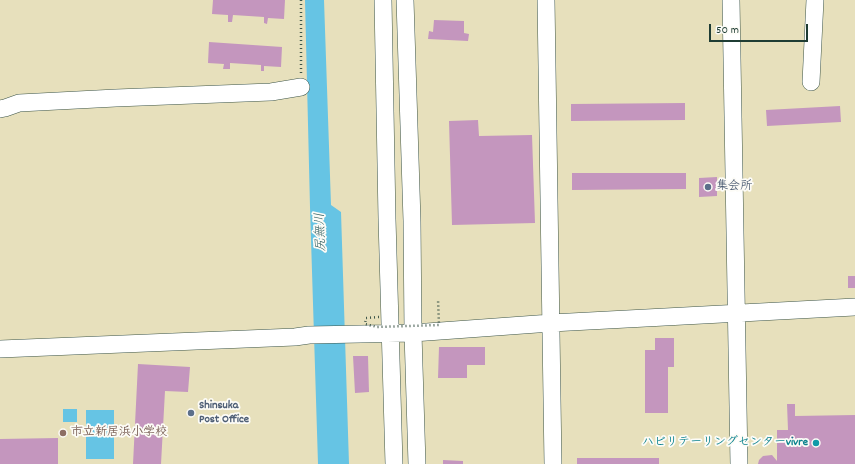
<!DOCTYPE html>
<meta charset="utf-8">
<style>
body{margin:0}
#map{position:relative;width:855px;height:464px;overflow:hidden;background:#e7e0bc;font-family:Dekko,sans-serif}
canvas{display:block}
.scale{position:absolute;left:709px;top:24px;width:99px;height:18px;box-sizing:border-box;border:2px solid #1f3d34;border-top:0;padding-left:5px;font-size:12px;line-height:14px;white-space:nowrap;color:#1f3d34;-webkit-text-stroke:3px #fdfcf7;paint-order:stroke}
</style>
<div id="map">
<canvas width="855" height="464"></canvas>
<div class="scale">50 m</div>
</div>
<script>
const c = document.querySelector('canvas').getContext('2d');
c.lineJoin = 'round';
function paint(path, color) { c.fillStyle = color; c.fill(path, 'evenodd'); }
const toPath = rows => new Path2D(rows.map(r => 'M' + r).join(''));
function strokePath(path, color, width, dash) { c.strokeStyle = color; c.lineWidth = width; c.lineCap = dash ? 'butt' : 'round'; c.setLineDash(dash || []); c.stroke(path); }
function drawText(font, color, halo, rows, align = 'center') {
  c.font = font + ' Dekko,"Klee One",sans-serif'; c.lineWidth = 3.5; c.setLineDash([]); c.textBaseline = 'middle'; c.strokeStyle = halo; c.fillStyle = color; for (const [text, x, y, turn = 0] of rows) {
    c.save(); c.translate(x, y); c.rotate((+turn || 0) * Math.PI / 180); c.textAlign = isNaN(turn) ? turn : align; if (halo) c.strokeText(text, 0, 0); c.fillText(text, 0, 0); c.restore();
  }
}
const water = toPath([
 [305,0,324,0,331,205,341,212,349,464,318,464,310,207],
 [63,409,77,409,77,422,63,422],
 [86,410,114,410,114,459,86,459]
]);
const building = toPath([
 [213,0,285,0,284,19,268,18,267,24,264,23,264,17,233,15,232,22,228,22,228,15,212,14],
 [434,20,464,21,464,33,469,34,468,41,428,39,429,31,433,32],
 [209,42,282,47,281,67,264,66,264,71,261,71,261,65,230,63,230,69,223,69,224,64,208,63],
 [685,103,685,120,571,121,571,104],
 [840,106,841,122,767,126,766,110],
 [478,120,479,136,532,135,535,223,452,225,449,121],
 [572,173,686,173,686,189,572,190],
 [717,177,717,196,699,197,699,178],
 [848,276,855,276,855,288,848,288],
 [655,338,674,338,674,367,668,367,668,413,645,413,645,350,655,350],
 [439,347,485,347,485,365,467,365,467,378,438,378],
 [353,356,368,356,369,392,355,393],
 [138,364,190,367,188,392,165,391,161,464,133,464],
 [787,404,795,404,795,416,855,415,855,464,758,464,759,460,763,456,772,455,777,461,777,430,788,430],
 [58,438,58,464,0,464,0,439],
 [577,458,659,458,659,464,577,464],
 [443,460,463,461,463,464,443,464]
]);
const path = toPath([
 [301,0,301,73]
]);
const minor = toPath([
 [383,0,387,219,394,464],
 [405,0,412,221,413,333,417,464],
 [546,0,553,464],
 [731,0,739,464],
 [811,82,815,0],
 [0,109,5,108,19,103,116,98,271,92,301,87],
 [0,349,295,337,309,335,413,333,551,323,855,307]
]);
const pathBridge = toPath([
 [379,317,366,318,365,324,377,327,439,325,438,299]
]);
const markers = [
 [708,187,4,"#5c6f8a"],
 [191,413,4,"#5c6f8a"],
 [63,433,4,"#8d6e63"],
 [816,443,4,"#0f9aa8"]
];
const serviceNames = [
 ["集会所",716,187],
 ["Shinsuka",199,406],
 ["Post Office",199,420]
];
const educationNames = [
 ["市立新居浜小学校",71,433]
];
const cultureNames = [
 ["ハビリテーリングセンターvivre",808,443]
];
const waterNames = [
 ["尻無川",322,232,-92]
];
paint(water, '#66c4e4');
paint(building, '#c496be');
strokePath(minor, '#3d5548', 18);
strokePath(path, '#3d5548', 2.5, [1, 3]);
strokePath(minor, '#fff', 17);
strokePath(pathBridge, '#3d5548', 2.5, [1, 3]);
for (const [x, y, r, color] of markers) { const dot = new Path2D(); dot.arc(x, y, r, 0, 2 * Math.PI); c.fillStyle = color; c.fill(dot); strokePath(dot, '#fdfcf7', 1.5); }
drawText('bold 12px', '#4e5e75', '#fdfcf7', serviceNames, 'left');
drawText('bold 12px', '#785e54', '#fdfcf7', educationNames, 'left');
drawText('bold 12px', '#0d838f', '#fdfcf7', cultureNames, 'right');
drawText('italic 13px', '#315f60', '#fdfcf7', waterNames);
</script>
